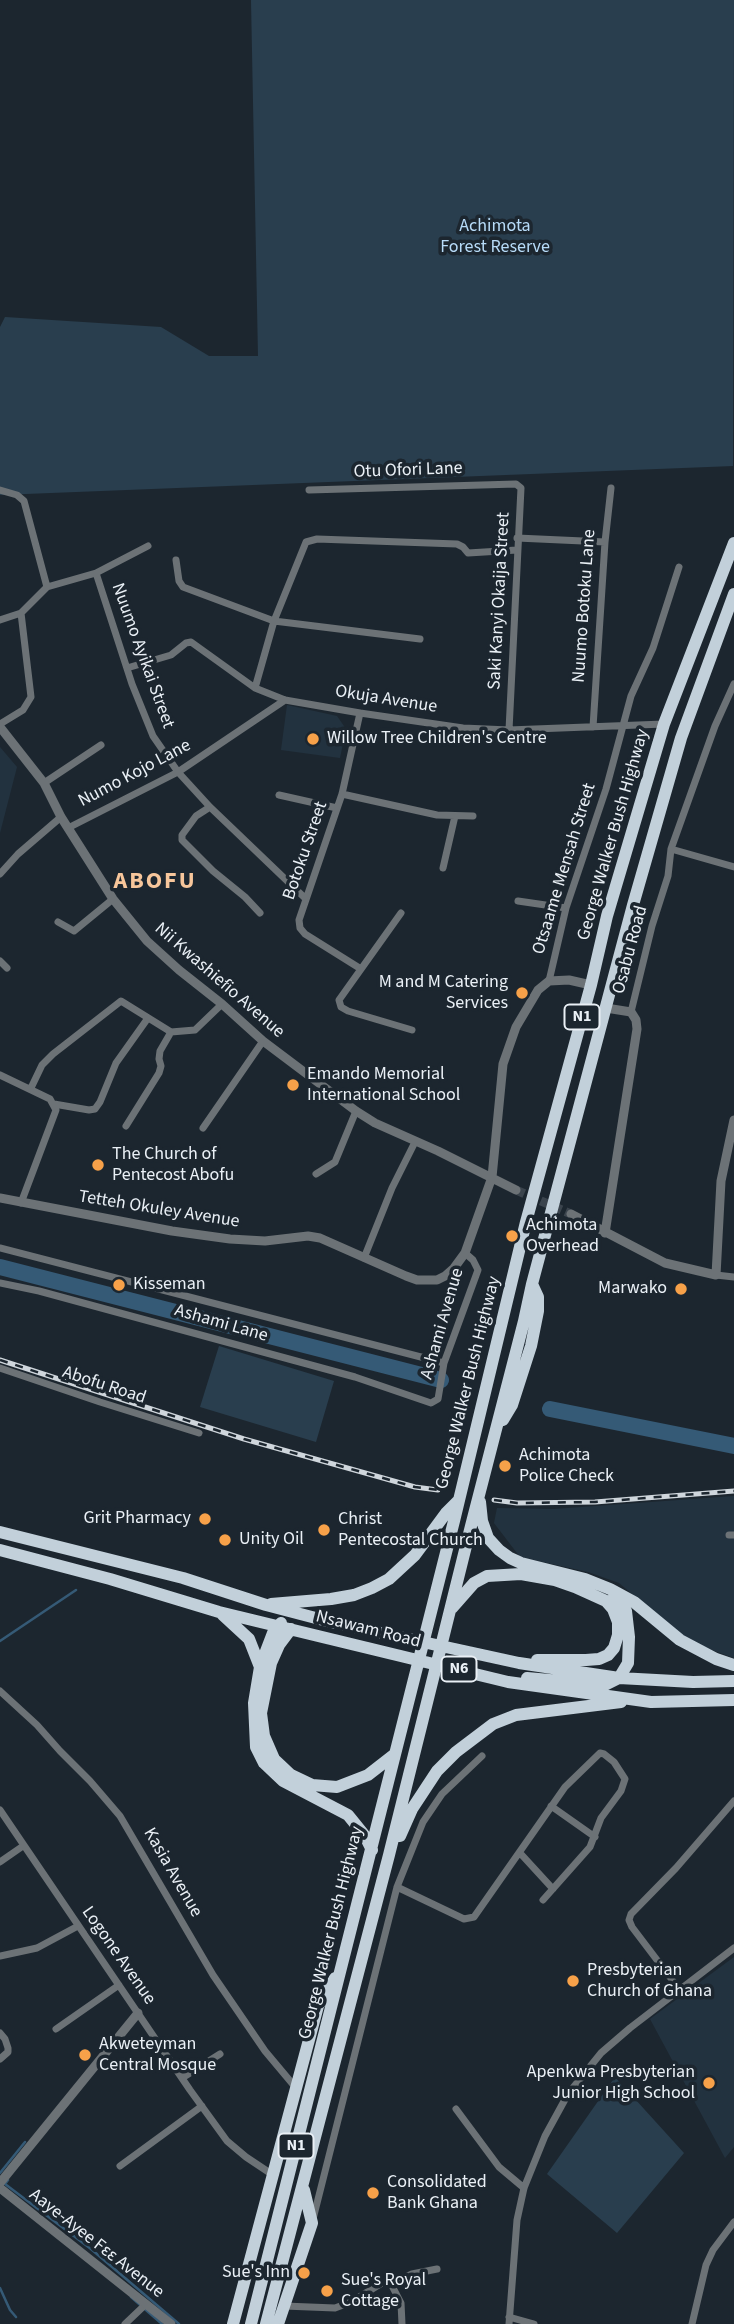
<!DOCTYPE html>
<meta charset="utf-8">
<style>
body{margin:0}
canvas{display:block;background:#1c262f}
</style>
<canvas width="734" height="2324"></canvas>
<script>
const c = document.querySelector('canvas').getContext('2d');
c.lineJoin = 'round';
function paint(path, color) { c.fillStyle = color; c.fill(path, 'evenodd'); }
const toPath = rows => new Path2D(rows.map(r => 'M' + r).join(''));
function strokePath(path, color, width, dash) { c.strokeStyle = color; c.lineWidth = width; c.lineCap = dash ? 'butt' : 'round'; c.setLineDash(dash || []); c.stroke(path); }
function drawText(font, color, halo, rows, align = 'center') {
  c.font = font + ' "Source Sans 3",sans-serif'; c.lineWidth = 7; c.setLineDash([]); c.textBaseline = 'middle'; c.strokeStyle = halo; c.fillStyle = color; for (const [text, x, y, turn = 0] of rows) {
    c.save(); c.translate(x, y); c.rotate((+turn || 0) * Math.PI / 180); c.textAlign = isNaN(turn) ? turn : align; if (halo) c.strokeText(text, 0, 0); c.fillText(text, 0, 0); c.restore();
  }
}
const built = toPath([
 [287,705,337,716,346,729,340,758,281,750],
 [0,747,17,767,0,833],
 [734,1496,734,1658,698,1645,677,1632,619,1583,588,1572,520,1557,494,1523,497,1508,554,1509],
 [734,1957,734,2147,725,2158,650,2019]
]);
const green = toPath([
 [251,0,734,0,733,466,0,495,0,327,5,317,161,327,209,356,258,356],
 [219,1346,334,1381,316,1442,200,1407],
 [615,2077,684,2153,617,2233,547,2174]
]);
const stream = toPath([
 [0,1641,76,1590],
 [0,2173,25,2142],
 [8,2180,5,2184,91,2249,179,2324],
 [0,2288,10,2310,16,2317],
 [131,2297,162,2324]
]);
const river = toPath([
 [0,1267,441,1380],
 [550,1409,734,1446]
]);
const tertiaryTunnel = toPath([
 [516,1190,571,1214]
]);
const minor = toPath([
 [0,490,17,495,24,501,47,587],
 [309,490,516,484,521,488,509,730],
 [517,538,605,542],
 [176,560,179,581,183,587,274,621,420,639],
 [96,573,132,684,153,736,178,772,210,807,306,899],
 [0,620,21,613,47,587,96,573,148,546],
 [127,668,171,655,186,643,191,642,255,688,285,700,360,713,463,728,509,730,664,724],
 [255,688,274,621,306,542,317,539,457,544,463,547,468,553,517,550],
 [360,713,342,794,299,920,300,928,305,934,361,969],
 [0,724,23,710,31,697,21,613],
 [593,727,605,542,611,488],
 [44,783,101,745],
 [342,794,437,815,473,816],
 [279,795,337,808],
 [210,807,196,816,182,835,182,840,213,871,245,897,260,913],
 [68,828,178,772,285,700],
 [671,849,734,867],
 [443,868,455,816],
 [0,874,18,854,61,817],
 [518,901,566,908],
 [401,913,339,1000,341,1007,348,1011,412,1030],
 [58,922,74,931,113,899],
 [0,961,7,968],
 [549,981,566,908,606,789,631,696,653,648,679,567],
 [631,1012,652,926,668,876,671,849,715,726,734,684],
 [0,1075,50,1099,56,1110,21,1203],
 [31,1088,42,1065,53,1054,121,1001,171,1032,195,1030,222,1004],
 [54,1104,89,1110,95,1109,100,1102,116,1063,148,1018],
 [126,1126,159,1073,161,1066,159,1059,160,1051,171,1032],
 [203,1128,263,1041],
 [316,1174,335,1162,356,1111],
 [0,1248,444,1363],
 [364,1258,392,1188,415,1142],
 [716,1275,734,1277],
 [0,1283,39,1291,355,1377,431,1403,438,1399,444,1363,478,1270,473,1260,465,1253],
 [0,1368,100,1402,199,1433],
 [729,1535,734,1535],
 [0,1691,37,1725,60,1751,90,1781,120,1816,213,1975,265,2051,296,2088],
 [551,1806,595,1837],
 [0,1810,190,2090,227,2141,246,2157,273,2175],
 [520,1853,553,1889],
 [0,1862,23,1846],
 [397,1887,464,1919,474,1917,565,1787,600,1753,604,1754,614,1762,625,1779,621,1791,601,1818,590,1847,543,1900],
 [0,1956,37,1948,78,1926],
 [679,1989,632,1927,629,1920,631,1914,676,1868,734,1801],
 [56,2029,119,1985],
 [0,2033,5,2039,8,2048,8,2052,0,2059],
 [182,2078,220,2054],
 [456,2109,499,2167,524,2188],
 [120,2166,202,2106],
 [313,2219,397,1887,423,1822,442,1794,482,1756],
 [390,2282,401,2303,402,2324],
 [284,2306,335,2308,351,2302,382,2283,402,2279,412,2274,437,2269],
 [509,2317,534,2324],
 [125,2324,146,2304],
 [509,2324,517,2220,524,2188,545,2136,568,2094,601,2053,630,2028,734,1948],
 [692,2324,706,2265,713,2250,734,2222]
]);
const tertiary = toPath([
 [0,727,44,783,61,817,113,899,147,941,179,970,222,1004,263,1041,356,1111,375,1123,438,1151,516,1190],
 [0,1198,172,1231,230,1239,265,1241,308,1236,320,1238,406,1276,417,1280,437,1280,445,1276,454,1268,465,1253,492,1177,503,1064,516,1027,538,990,549,981,569,980,591,985],
 [571,1214,665,1263,716,1275,721,1181,734,1120],
 [605,1233,637,1029,636,1020,631,1012,606,1008],
 [0,2183,138,2013],
 [0,2188,171,2324]
]);
const trunk = toPath([
 [503,1420,512,1405,531,1346,538,1311,538,1297,532,1284],
 [480,1502,482,1521,488,1538,499,1550,510,1558,521,1563,585,1579,610,1589,634,1602,680,1640,716,1659,734,1665],
 [0,1532,183,1578,266,1605,331,1622,519,1663,619,1678,693,1682,734,1681],
 [0,1550,110,1579,219,1612,508,1682,651,1702,734,1700],
 [271,1604,331,1599,354,1595,372,1588,389,1579,415,1555,446,1513,458,1501],
 [452,1608,474,1583,487,1576,521,1574,555,1580,575,1587,606,1601,613,1609,618,1622,618,1635,614,1648,608,1655,599,1659,586,1660,537,1660],
 [223,1615,249,1639,260,1667],
 [281,1623,273,1633,260,1667,254,1703,256,1747,264,1763,283,1781,348,1815,365,1836,372,1850],
 [291,1629,279,1645,271,1663,261,1713,264,1736,274,1759,291,1775,312,1785,337,1787,368,1775,395,1754],
 [527,1678,605,1685,619,1678,628,1663,629,1637,626,1611,614,1594],
 [400,1836,412,1809,437,1771,456,1752,493,1724,516,1715,621,1702],
 [233,2324,318,2006,335,1978],
 [251,2324,454,1521,526,1222,591,985,607,916,664,724,734,543],
 [266,2324,389,1855,471,1526,524,1321,532,1284,633,905,681,738,734,594],
 [278,2324,312,2223,304,2190]
]);
const rail = toPath([
 [0,1360,244,1439,415,1487,438,1490],
 [494,1500,517,1503,595,1502,734,1491]
]);
const markers = [
 [313,739,7,"#f7a149"],
 [522,993,7,"#f7a149"],
 [293,1085,7,"#f7a149"],
 [98,1165,7,"#f7a149"],
 [512,1236,7,"#f7a149"],
 [119,1285,7,"#f7a149"],
 [681,1289,7,"#f7a149"],
 [505,1466,7,"#f7a149"],
 [205,1519,7,"#f7a149"],
 [324,1530,7,"#f7a149"],
 [225,1540,7,"#f7a149"],
 [573,1981,7,"#f7a149"],
 [85,2055,7,"#f7a149"],
 [709,2083,7,"#f7a149"],
 [373,2193,7,"#f7a149"],
 [304,2273,7,"#f7a149"],
 [327,2291,7,"#f7a149"]
];
const shields = [
 [582,1017,35],
 [459,1669,35],
 [296,2146,35]
];
const shieldNames = [
 ["N1",582,1017],
 ["N6",459,1669],
 ["N1",296,2146]
];
const parkNames = [
 ["Achimota",495,227],
 ["Forest Reserve",495,248]
];
const streetNames = [
 ["Otu Ofori Lane",408,471,-2],
 ["Saki Kanyi Okaija Street",500,601,-87],
 ["Nuumo Botoku Lane",585,606,-86],
 ["Nuumo Ayikai Street",142,656,70],
 ["Okuja Avenue",386,700,9],
 ["Numo Kojo Lane",135,774,-28],
 ["George Walker Bush Highway",614,835,-74],
 ["Botoku Street",306,851,-71],
 ["Otsaame Mensah Street",565,869,-73],
 ["Osabu Road",631,950,-75],
 ["Nii Kwashiefio Avenue",219,981,41],
 ["Tetteh Okuley Avenue",159,1210,9],
 ["Ashami Lane",221,1324,16],
 ["Ashami Avenue",443,1324,-74],
 ["George Walker Bush Highway",469,1383,-76],
 ["Abofu Road",104,1386,18],
 ["Nsawam Road",368,1630,14],
 ["Kasia Avenue",172,1873,60],
 ["George Walker Bush Highway",332,1933,-76],
 ["Logone Avenue",118,1956,55],
 ["Aaye-Ayee Fɛɛ Avenue",96,2244,38]
];
const poiNames = [
 ["Willow Tree Children's Centre",327,739],
 ["M and M Catering",508,983,"right"],
 ["Services",508,1004,"right"],
 ["Emando Memorial",307,1075],
 ["International School",307,1096],
 ["The Church of",112,1155],
 ["Pentecost Abofu",112,1176],
 ["Achimota",526,1226],
 ["Overhead",526,1247],
 ["Kisseman",133,1285],
 ["Marwako",667,1289,"right"],
 ["Achimota",519,1456],
 ["Police Check",519,1477],
 ["Grit Pharmacy",191,1519,"right"],
 ["Christ",338,1520],
 ["Pentecostal Church",338,1541],
 ["Unity Oil",239,1540],
 ["Presbyterian",587,1971],
 ["Church of Ghana",587,1992],
 ["Akweteyman",99,2045],
 ["Central Mosque",99,2066],
 ["Apenkwa Presbyterian",695,2073,"right"],
 ["Junior High School",695,2094,"right"],
 ["Consolidated",387,2183],
 ["Bank Ghana",387,2204],
 ["Sue's Inn",290,2273,"right"],
 ["Sue's Royal",341,2281],
 ["Cottage",341,2302]
];
const districtNames = [
 ["ABOFU",155,883]
];
paint(built, '#22323f');
paint(green, '#293e4e');
strokePath(stream, '#355a76', 2.5);
strokePath(river, '#355a76', 16);
strokePath(tertiaryTunnel, '#3b444d', 9, [9, 4.5]);
strokePath(minor, '#6c7276', 7);
strokePath(tertiary, '#6c7276', 9);
strokePath(trunk, '#c2d0da', 12);
strokePath(rail, '#cfd6dc', 5);
strokePath(rail, '#1c262f', 2.5, [8]);
for (const [x, y, r, color] of markers) { const dot = new Path2D(); dot.arc(x, y, r, 0, 2 * Math.PI); c.fillStyle = color; c.fill(dot); strokePath(dot, '#1c262f', 2.5); }
for (const [x, y, w] of shields) { const box = new Path2D(); box.roundRect(x - w / 2, y - 12.5, w, 25, 5); c.fillStyle = '#1c262f'; c.fill(box); strokePath(box, '#eaf0f6', 2); }
drawText('bold 16px', '#eaf0f6', null, shieldNames);
drawText('18px', '#b7dbf8', '#1c262f', parkNames);
drawText('18px', '#eaf0f6', '#1c262f', streetNames);
drawText('18px', '#eaf0f6', '#1c262f', poiNames, 'left');
c.letterSpacing = '2px';
drawText('bold 24px', '#f7c69b', '#1c262f', districtNames);
c.letterSpacing = '0px';
</script>
